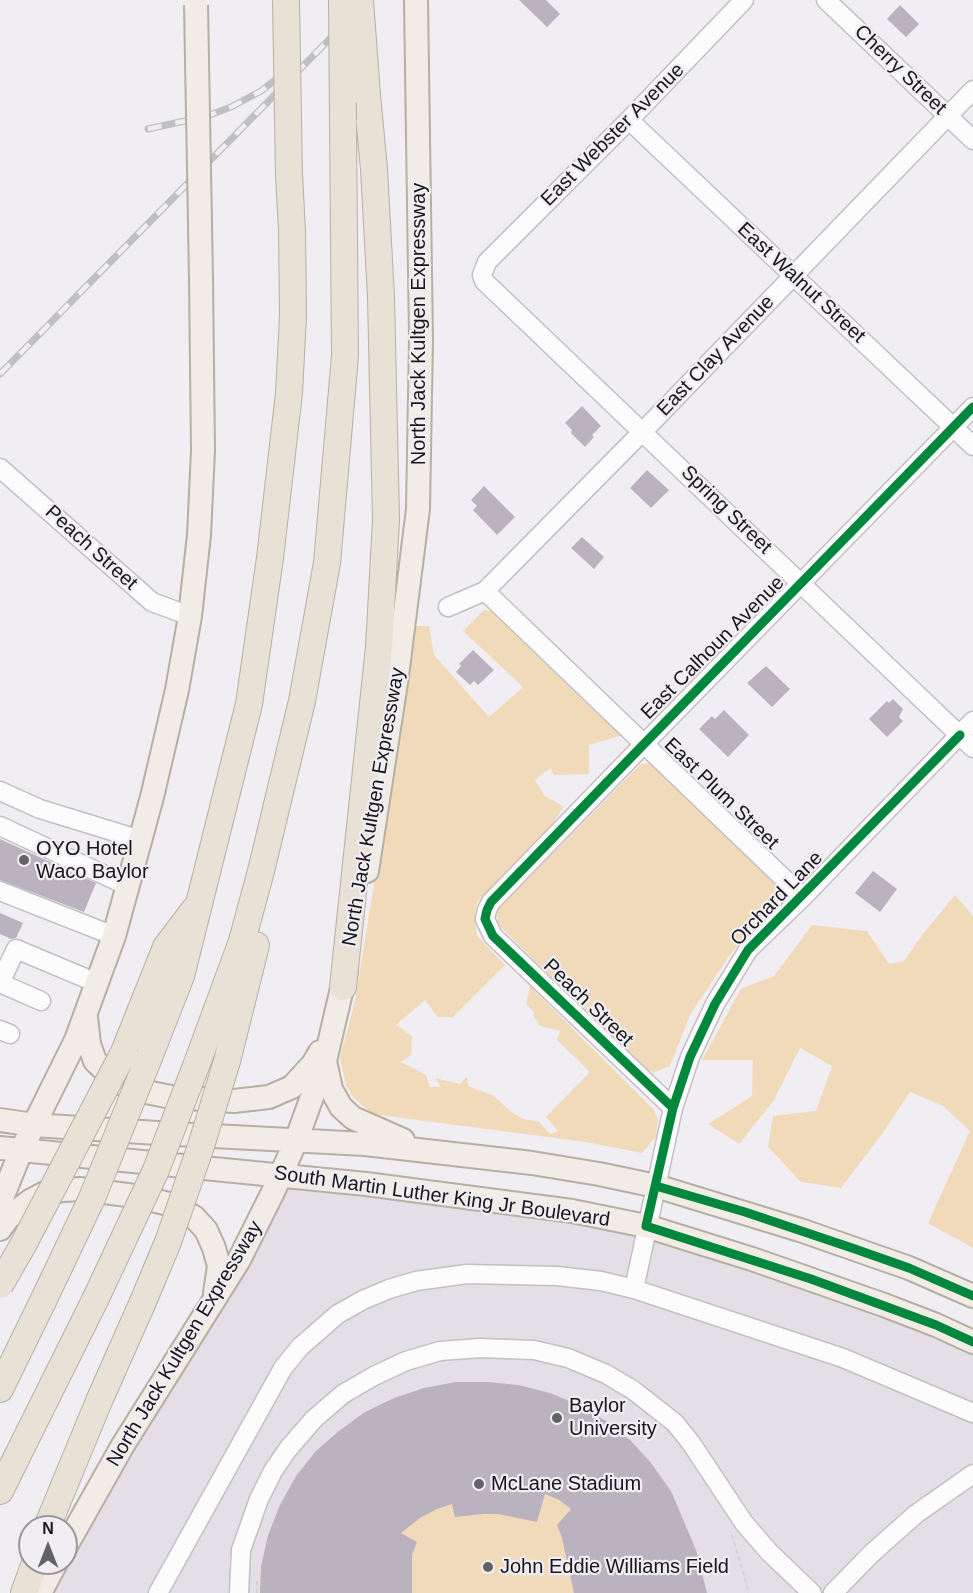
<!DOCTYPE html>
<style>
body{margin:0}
#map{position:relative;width:973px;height:1593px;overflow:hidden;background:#f0eef2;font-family:Arial,sans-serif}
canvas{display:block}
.north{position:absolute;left:18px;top:1515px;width:60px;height:60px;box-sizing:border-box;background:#f0edf3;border:2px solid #99979b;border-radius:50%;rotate:0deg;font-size:16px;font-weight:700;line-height:24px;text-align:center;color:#171618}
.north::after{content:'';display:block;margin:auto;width:21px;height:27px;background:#636264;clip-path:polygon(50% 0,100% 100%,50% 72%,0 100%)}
</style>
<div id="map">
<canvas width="973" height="1593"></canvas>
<div class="north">N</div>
</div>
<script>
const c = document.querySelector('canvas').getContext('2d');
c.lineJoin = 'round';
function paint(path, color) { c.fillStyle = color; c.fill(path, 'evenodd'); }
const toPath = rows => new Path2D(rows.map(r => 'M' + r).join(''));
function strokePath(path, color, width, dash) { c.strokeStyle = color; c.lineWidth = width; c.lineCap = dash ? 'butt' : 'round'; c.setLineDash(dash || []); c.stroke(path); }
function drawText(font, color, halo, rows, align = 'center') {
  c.font = font + ' Arial,sans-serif'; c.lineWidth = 4.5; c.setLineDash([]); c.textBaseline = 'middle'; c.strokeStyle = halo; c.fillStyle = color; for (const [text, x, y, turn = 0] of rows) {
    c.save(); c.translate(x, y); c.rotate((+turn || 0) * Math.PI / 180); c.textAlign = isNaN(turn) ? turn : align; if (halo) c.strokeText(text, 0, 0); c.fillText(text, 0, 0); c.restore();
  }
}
const built = toPath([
 [282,1174,646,1226,973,1342,973,1593,41,1593,66,1563,66,1546]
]);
const green = toPath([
 [484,610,491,611,588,705,623,735,589,745,589,774,554,775,550,768,535,780,545,796,564,807,544,835,477,902,475,916,477,936,505,965,453,1017,438,1017,425,1000,396,1025,412,1036,411,1055,401,1062,426,1075,430,1087,441,1087,435,1078,460,1084,467,1077,468,1086,494,1096,510,1111,523,1119,539,1122,550,1134,558,1131,546,1117,590,1072,557,1040,560,1031,540,1026,533,1015,535,1013,526,1004,530,986,654,1110,658,1119,656,1137,642,1153,586,1142,372,1114,352,1096,346,1085,340,1058,355,1001,416,626,429,626,434,655,489,717,523,687,463,631],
 [650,763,782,888,782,896,729,956,690,1015,670,1066,655,1072,642,1069,498,924,497,910,641,764],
 [955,895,973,916,973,1248,928,1223,970,1131,943,1106,910,1092,882,1134,841,1188,801,1182,768,1147,773,1116,816,1111,832,1066,800,1048,774,1100,739,1144,708,1124,752,1096,753,1060,702,1060,741,989,774,976,812,925,867,931,889,964,904,961,922,935],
 [456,1382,488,1382,518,1385,550,1393,671,1491,696,1550,707,1593,260,1593,261,1567,268,1535,280,1505,296,1476,316,1451,339,1431,365,1412]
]);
const building = toPath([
 [519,0,546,0,560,14,547,27],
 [900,5,919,24,906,37,887,19],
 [582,406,601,426,592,435,594,437,585,447,571,433,572,430,565,423],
 [647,470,669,490,651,508,630,488],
 [484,486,515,517,497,535,473,510,477,506,471,500],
 [582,537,604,557,594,569,571,548],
 [473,650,494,670,478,685,474,681,470,685,456,672,461,666,459,664],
 [766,666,790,689,772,707,747,683],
 [893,699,903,709,899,717,903,721,887,737,869,719,887,701,889,703],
 [724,710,749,735,728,757,699,729,712,716,715,719],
 [0,839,96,883,84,912,0,880],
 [873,871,897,889,880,912,855,893],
 [0,913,23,923,16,938,11,939,0,934],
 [456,1382,488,1382,518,1385,550,1393,579,1405,606,1421,631,1441,651,1463,671,1491,696,1550,707,1593,574,1593,562,1538,557,1525,571,1509,559,1500,545,1494,537,1522,498,1514,483,1514,455,1517,452,1504,437,1509,420,1518,401,1533,417,1542,412,1555,412,1593,260,1593,261,1567,268,1535,280,1505,296,1476,316,1451,339,1431,365,1412,394,1398,424,1388]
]);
const path = toPath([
 [732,1535,746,1582,748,1593],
 [257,1581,257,1593]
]);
const minor = toPath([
 [744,0,629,120,487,262,482,275,484,281,973,748],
 [826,0,973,140],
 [629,120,973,446],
 [0,468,152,602,190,616],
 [485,591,803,897],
 [448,607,485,591,652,422,973,90],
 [0,791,40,809,141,840],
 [0,826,128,886],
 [0,891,114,936],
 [0,983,16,949,97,983],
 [0,983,41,1001],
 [0,1030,10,1034],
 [673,1108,493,936,485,919,487,910,491,902,644,744,973,407],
 [634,1289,673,1108,690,1057,715,1004,748,950,803,897,973,721],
 [158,1593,283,1368,300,1347,338,1314,363,1300,389,1289,416,1281,467,1274,557,1276,601,1281,634,1289,843,1358,973,1413],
 [239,1593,241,1550,259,1499,273,1471,288,1449,314,1419,343,1394,374,1376,406,1361,440,1351,480,1348,534,1350,568,1358,606,1374,633,1390,675,1423,691,1443,744,1523,769,1552,812,1593],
 [833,1593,871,1554,916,1514,973,1474]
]);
const major = toPath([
 [367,871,397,676,418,509,421,339,416,0],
 [86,1017,89,1044,95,1061,113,1078,120,1083,141,1091,171,1097,234,1101,269,1097,292,1087,313,1064,320,1052],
 [325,1061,331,1089,341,1107,353,1118,403,1140],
 [0,1120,34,1125,157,1133,365,1144,532,1163,599,1174,656,1186,803,1231,909,1268,973,1296],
 [0,1148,366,1184,572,1211,646,1226,752,1259,884,1305,936,1325,973,1342],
 [0,1203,21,1151,76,1040,114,936,152,797,177,690,190,616,199,535,203,451,201,279],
 [0,1229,8,1218,30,1201,45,1193,64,1190,80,1189,135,1196,169,1204,194,1217,206,1230,214,1248,219,1266,215,1293],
 [66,1546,123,1445,239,1260,273,1192,296,1141,325,1061,346,971],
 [40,1593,56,1563]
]);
const highway = toPath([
 [343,987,379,647,386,520,381,297,374,169,367,95],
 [124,1052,166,947,194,910],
 [150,1055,181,976,249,704,270,558,289,393,293,316,292,230,289,175],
 [199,1058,242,941,261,871,302,701,327,563,345,356,343,120],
 [227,1061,256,945],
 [0,1389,45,1297],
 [0,1491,95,1300],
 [47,1527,99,1401,142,1304],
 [24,1593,35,1563]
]);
const rail = toPath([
 [148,129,207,116,231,107,261,91,296,64],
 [0,374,368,0]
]);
const majorBridge = toPath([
 [196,5,201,279]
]);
const highwayBridge = toPath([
 [286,0,289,175],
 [342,0,343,120],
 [360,0,367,95],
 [0,1285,23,1245,124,1052],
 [45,1297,92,1198,150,1055],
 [95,1300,156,1170,199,1058],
 [142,1304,168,1242,202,1143,227,1061]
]);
const cycleway = toPath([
 [960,735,748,950,715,1004,690,1057,673,1108,646,1226,811,1279,936,1325,973,1342],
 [673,1108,493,936,485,919,487,910,491,902,644,744,973,407],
 [656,1186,745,1212,855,1249,909,1268,973,1296]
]);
const markers = [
 [24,860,6,"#636264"],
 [557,1418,6,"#636264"],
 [479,1484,6,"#636264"],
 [488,1567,6,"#636264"]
];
const streetNames = [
 ["Cherry Street",900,70,44],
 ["East Webster Avenue",613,135,-45],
 ["East Walnut Street",801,283,43],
 ["North Jack Kultgen Expressway",419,324,-90],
 ["East Clay Avenue",716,356,-46],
 ["Spring Street",726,510,44],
 ["Peach Street",91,548,42],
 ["East Calhoun Avenue",713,648,-45],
 ["East Plum Street",721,794,44],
 ["North Jack Kultgen Expressway",374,807,-80],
 ["Orchard Lane",777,899,-46],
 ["Peach Street",588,1003,44],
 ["South Martin Luther King Jr Boulevard",442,1197,8],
 ["North Jack Kultgen Expressway",185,1344,-59]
];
const poiNames = [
 ["OYO Hotel",36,849],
 ["Waco Baylor",36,872],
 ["Baylor",569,1406],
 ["University",569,1429],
 ["McLane Stadium",491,1484],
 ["John Eddie Williams Field",500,1567]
];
paint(built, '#e4dfe7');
paint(green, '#f1dab9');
paint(building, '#bbb2c0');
strokePath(minor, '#c1c0c2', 21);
strokePath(major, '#b7afa4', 26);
strokePath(highway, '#b7afa4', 28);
strokePath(path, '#d2d2d3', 2, [4.5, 3]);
strokePath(minor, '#fdfcfd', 18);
strokePath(major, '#f1ece6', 22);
strokePath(highway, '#e9e1d6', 26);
strokePath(rail, '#c0c0c1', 7);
strokePath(rail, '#f0edf3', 4.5, [14]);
strokePath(majorBridge, '#b7afa4', 26, []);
strokePath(highwayBridge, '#b7afa4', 28, []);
strokePath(majorBridge, '#f1ece6', 22);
strokePath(highwayBridge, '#e9e1d6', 26);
strokePath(cycleway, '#00873e', 9);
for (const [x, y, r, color] of markers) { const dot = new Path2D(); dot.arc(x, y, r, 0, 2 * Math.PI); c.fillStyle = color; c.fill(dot); strokePath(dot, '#f0edf3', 2); }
drawText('20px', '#171618', '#f0edf3', streetNames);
drawText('20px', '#171618', '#f0edf3', poiNames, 'left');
</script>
